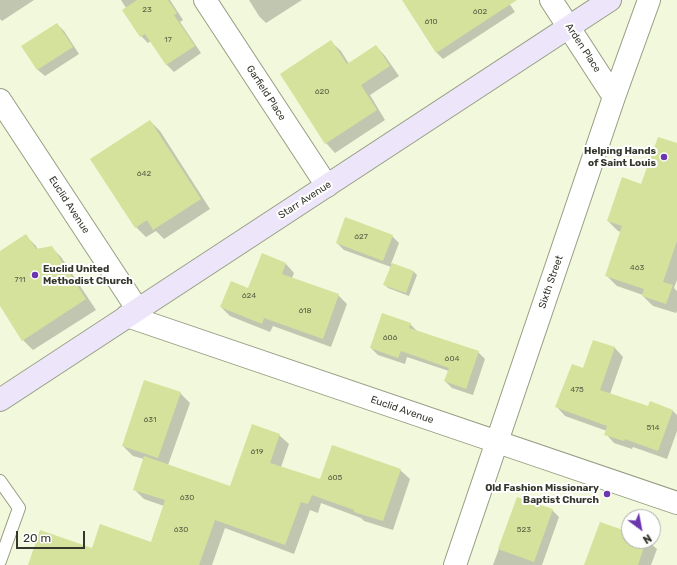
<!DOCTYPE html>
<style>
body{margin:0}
#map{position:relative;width:677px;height:565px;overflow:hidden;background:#f1f8db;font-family:Rubik,sans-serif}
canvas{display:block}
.north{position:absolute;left:621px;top:509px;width:40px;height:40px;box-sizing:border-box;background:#fff;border:1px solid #aeafab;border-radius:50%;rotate:148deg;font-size:11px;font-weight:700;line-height:16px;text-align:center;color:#34372c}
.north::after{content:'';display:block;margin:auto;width:14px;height:18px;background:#6c37ae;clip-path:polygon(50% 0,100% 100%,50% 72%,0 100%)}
.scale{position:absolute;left:16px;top:531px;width:69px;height:18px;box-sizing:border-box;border:2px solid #34372c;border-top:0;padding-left:5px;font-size:12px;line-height:14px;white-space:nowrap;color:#34372c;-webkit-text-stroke:3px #fff;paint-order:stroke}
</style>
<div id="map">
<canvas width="677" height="565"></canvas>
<div class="north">N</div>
<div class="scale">20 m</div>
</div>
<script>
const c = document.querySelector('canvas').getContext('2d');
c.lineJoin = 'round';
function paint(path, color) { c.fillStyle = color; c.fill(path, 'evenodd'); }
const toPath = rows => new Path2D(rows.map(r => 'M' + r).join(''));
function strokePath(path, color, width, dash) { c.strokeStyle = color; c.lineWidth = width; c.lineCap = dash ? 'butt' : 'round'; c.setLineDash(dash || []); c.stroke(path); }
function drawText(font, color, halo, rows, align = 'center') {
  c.font = font + ' Rubik,sans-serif'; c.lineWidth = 4; c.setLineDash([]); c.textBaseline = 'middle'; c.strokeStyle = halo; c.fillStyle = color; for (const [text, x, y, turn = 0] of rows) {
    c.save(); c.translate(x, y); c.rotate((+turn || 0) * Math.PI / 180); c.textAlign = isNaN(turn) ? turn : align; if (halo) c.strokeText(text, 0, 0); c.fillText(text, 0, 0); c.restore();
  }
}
const shadow = toPath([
 [0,0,34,0,2,21,0,19],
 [121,0,170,0,183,20,180,22,201,53,174,72,167,65,151,41,148,43,141,36,124,10,126,8],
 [249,0,302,0,266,23,259,16],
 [403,0,507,0,515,12,443,59,437,53],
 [57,24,64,31,79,54,45,76,38,70,23,46],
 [331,42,341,51,349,64,376,46,385,56,399,76,370,95,385,120,335,153,326,143],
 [150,121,160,131,210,209,164,239,156,231,146,237,136,227],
 [677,144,677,280,674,288,677,291,677,311,676,313,653,306,643,296,643,295,617,286,607,276,622,232,618,231,608,221,642,185],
 [26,236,36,246,38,250,51,247,61,257,96,310,33,350,23,340,0,304,0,253],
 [392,236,399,243,391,264,414,272,417,275,409,296,388,288,384,284,391,267,344,250,337,243],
 [262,255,286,264,294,273,292,278,338,295,347,304,331,347,273,326,270,332,230,316,221,307,248,290],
 [410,324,417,331,478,352,485,359,473,395,452,388,445,381,449,371,407,357,405,364,378,355,371,348],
 [594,341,615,348,623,357,610,394,648,408,673,411,677,415,677,431,667,459,633,447,632,449,614,443,606,434,607,431,565,416,557,407,583,369],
 [180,393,190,403,168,465,231,487,279,435,289,444,281,467,320,480,400,470,410,479,393,530,364,521,361,518,321,503,318,513,310,510,294,554,225,528,212,565,30,565,92,549,151,543,164,506,144,499,134,489,144,459,133,456,123,446],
 [518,498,552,510,559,517,542,565,493,565],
 [629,533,629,541,648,541,657,549,651,565,585,565]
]);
const building = toPath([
 [137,0,168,0,177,13,174,15,195,46,166,65,145,34,140,37,122,10],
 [402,0,517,0,436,53],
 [57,23,73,47,37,70,21,46],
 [331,40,347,64,376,45,390,66,361,85,377,110,325,144,280,74],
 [150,120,201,199,153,230,147,220,135,228,90,159],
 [658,137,677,143,677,241,663,282,673,285,666,304,642,296,644,289,605,276,622,226,607,221,622,177,641,184],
 [345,217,393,235,383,261,336,243],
 [26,234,36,249,52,246,86,299,22,341,0,306,0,251],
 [262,253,286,263,282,274,339,294,323,339,264,318,262,324,220,307,231,281,248,288],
 [392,263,414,271,406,293,383,285],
 [382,313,411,323,409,328,479,351,466,389,444,381,449,368,401,351,398,358,370,348],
 [593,340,615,347,600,390,648,406,650,401,673,410,658,451,625,439,624,441,604,435,607,426,555,407,572,364,583,368],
 [144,380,181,392,158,458,122,446],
 [252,424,280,434,270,463,320,479,332,445,401,469,383,521,354,512,354,510,312,495,308,504,301,502,285,545,215,520,199,565,28,565,40,530,92,548,100,524,151,542,165,500,133,490,144,456,230,486],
 [517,497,553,509,534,562,498,549],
 [600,522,629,532,629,541,646,541,638,565,584,565]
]);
const service = toPath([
 [0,481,19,508,0,561]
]);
const minor = toPath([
 [205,0,327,186],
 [551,0,614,97],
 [0,100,138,310],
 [127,316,677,503],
 [455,565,614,97,649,0]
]);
const secondary = toPath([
 [0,400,610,0]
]);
const markers = [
 [664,157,4,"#6c37ae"],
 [35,275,4,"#6c37ae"],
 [607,494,4,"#6c37ae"]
];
const numberNames = [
 ["23",147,10],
 ["602",480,12],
 ["610",431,22],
 ["17",168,40],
 ["620",322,92],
 ["642",144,174],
 ["627",361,237],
 ["463",637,268],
 ["711",20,280],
 ["624",249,296],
 ["618",305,311],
 ["606",390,338],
 ["604",452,359],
 ["475",577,390],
 ["631",150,420],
 ["514",653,428],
 ["619",257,452],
 ["605",335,478],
 ["630",187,498],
 ["630",181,530],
 ["523",524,530]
];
const streetNames = [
 ["Arden Place",583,48,57],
 ["Garfield Place",266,93,57],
 ["Starr Avenue",305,200,-33],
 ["Euclid Avenue",69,205,57],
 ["Sixth Street",551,282,-71],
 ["Euclid Avenue",402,410,19]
];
const poiNames = [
 ["Helping Hands",656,151],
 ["of Saint Louis",656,163],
 ["Euclid United",43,269,"left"],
 ["Methodist Church",43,281,"left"],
 ["Old Fashion Missionary",599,488],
 ["Baptist Church",599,500]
];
paint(shadow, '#0003');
paint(building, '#d4e29b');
strokePath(service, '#979d83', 14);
strokePath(minor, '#979d83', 24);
strokePath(secondary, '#979d83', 24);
strokePath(service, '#fff', 12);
strokePath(minor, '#fff', 22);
strokePath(secondary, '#ede6fb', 22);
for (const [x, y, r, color] of markers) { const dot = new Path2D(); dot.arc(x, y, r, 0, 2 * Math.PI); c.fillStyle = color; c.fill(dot); strokePath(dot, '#fff', 1.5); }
drawText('8px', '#5c6248', null, numberNames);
drawText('10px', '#34372c', '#fff', streetNames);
drawText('bold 10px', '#34372c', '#fff', poiNames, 'right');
</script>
